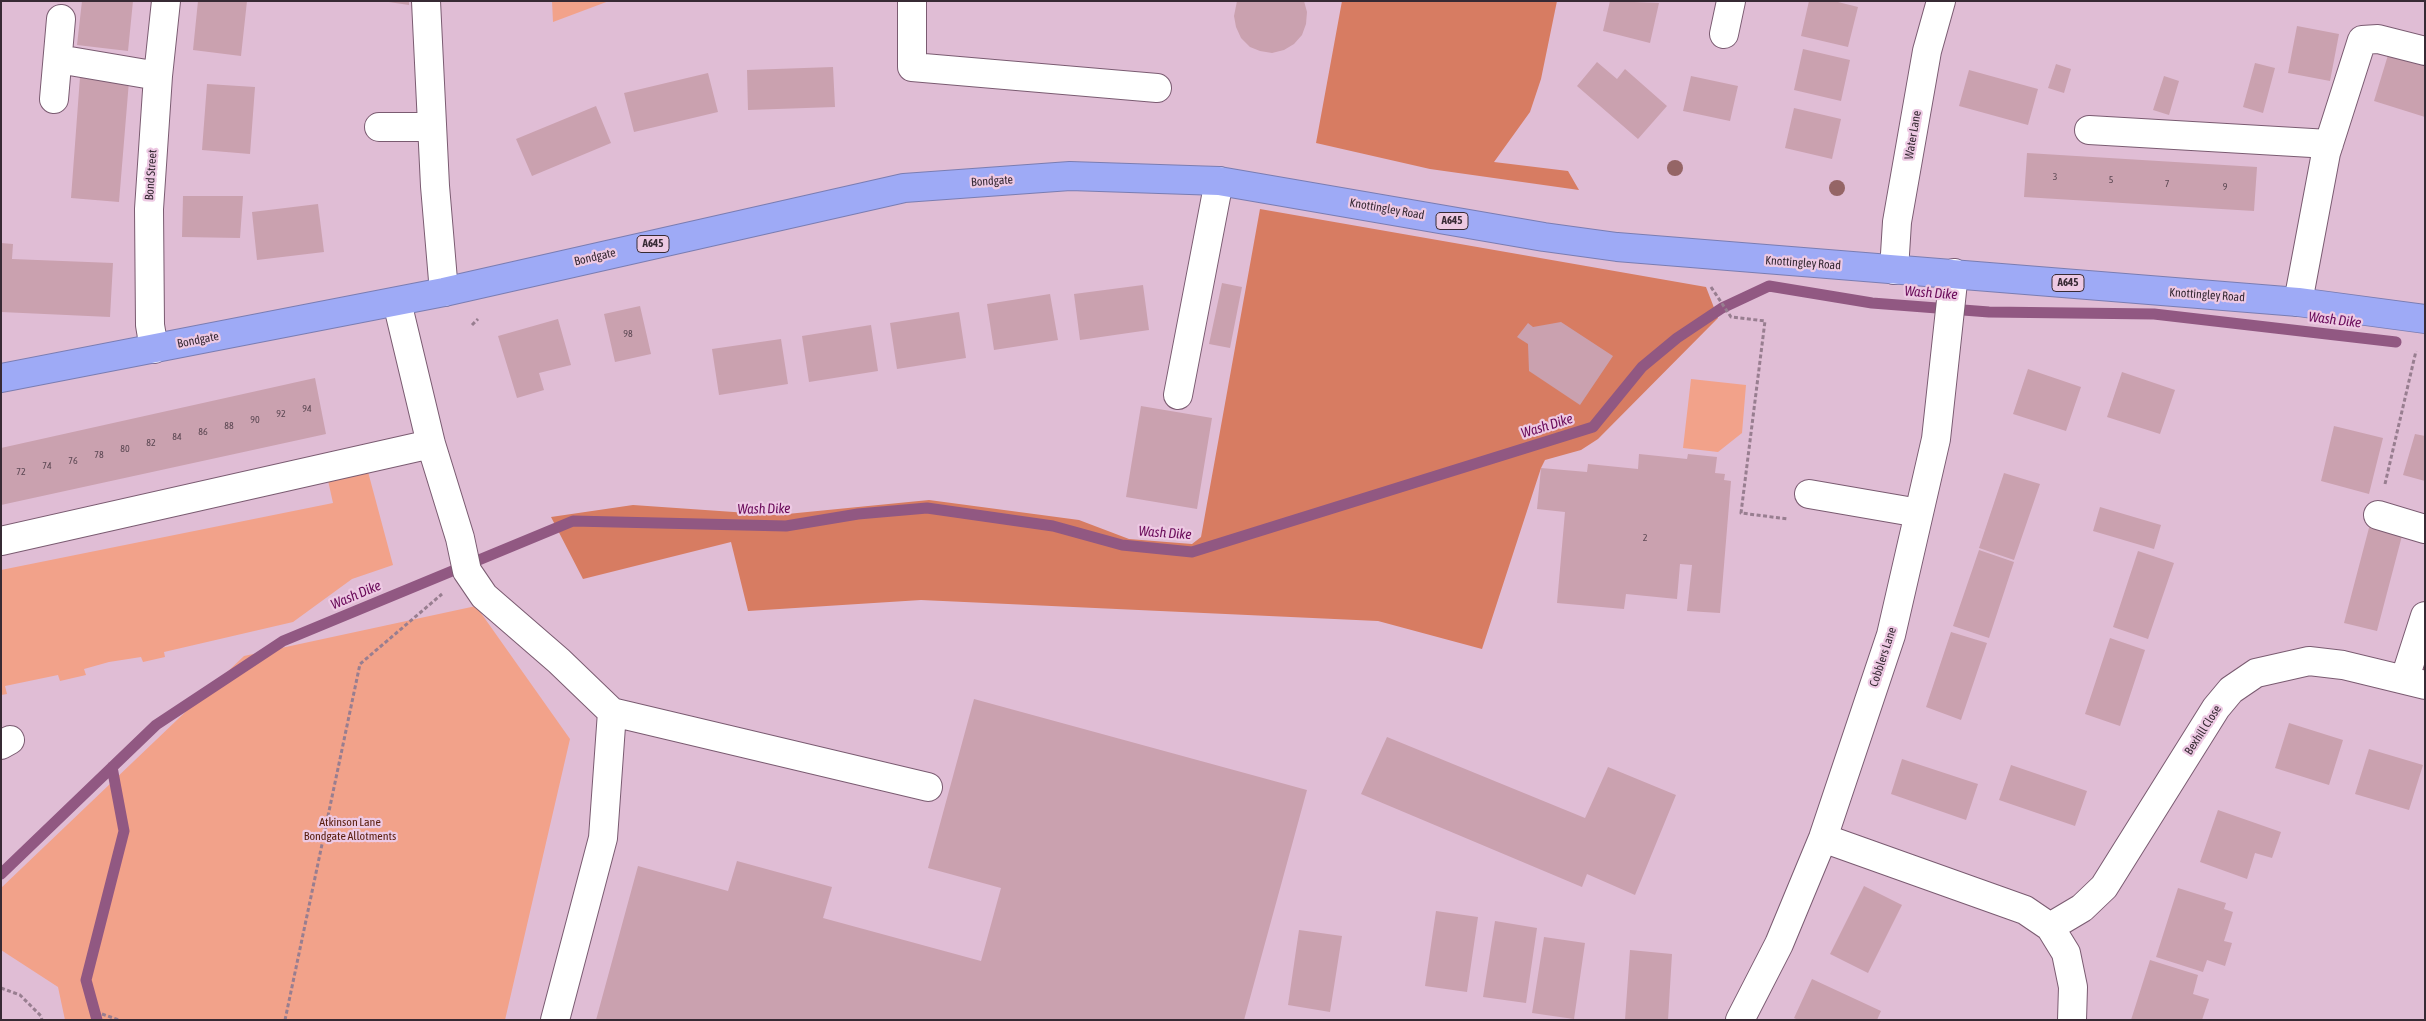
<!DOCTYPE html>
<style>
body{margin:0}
#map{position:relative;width:2426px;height:1021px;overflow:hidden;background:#e0bdd5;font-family:"Asap Condensed",sans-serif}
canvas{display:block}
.frame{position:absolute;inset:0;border:2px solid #372a34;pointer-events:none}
</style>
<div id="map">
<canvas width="2426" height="1021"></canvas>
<div class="frame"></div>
</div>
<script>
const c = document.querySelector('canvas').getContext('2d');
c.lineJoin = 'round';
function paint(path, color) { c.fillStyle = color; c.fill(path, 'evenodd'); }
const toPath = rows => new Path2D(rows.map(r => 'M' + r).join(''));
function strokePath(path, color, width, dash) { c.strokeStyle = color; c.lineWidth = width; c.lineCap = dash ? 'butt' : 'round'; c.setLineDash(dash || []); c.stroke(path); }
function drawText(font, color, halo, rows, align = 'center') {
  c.font = font + ' "Asap Condensed",sans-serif'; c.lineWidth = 4.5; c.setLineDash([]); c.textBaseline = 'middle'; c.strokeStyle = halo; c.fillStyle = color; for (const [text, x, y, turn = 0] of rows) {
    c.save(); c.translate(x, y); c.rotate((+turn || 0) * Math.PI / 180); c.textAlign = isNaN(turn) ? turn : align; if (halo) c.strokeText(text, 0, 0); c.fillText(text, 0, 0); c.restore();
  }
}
const green = toPath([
 [552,1,609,1,553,22],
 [1691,379,1746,385,1742,433,1718,452,1683,448],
 [367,468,393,565,352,579,293,622,164,652,165,657,143,662,141,657,109,662,84,669,86,675,60,681,58,675,5,686,7,694,1,695,1,570,333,503,327,476],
 [476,606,570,739,505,1020,65,1020,58,987,1,950,1,888,244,656]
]);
const forest = toPath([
 [1342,1,1557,1,1541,79,1530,112,1494,162,1568,171,1579,190,1430,169,1316,143],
 [1260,209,1706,287,1718,318,1598,439,1581,450,1545,460,1541,468,1482,649,1378,621,921,600,748,611,731,542,583,579,551,517,633,505,777,515,929,500,1079,520,1129,539,1192,544,1201,537]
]);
const stream = toPath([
 [1,874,156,725,283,641,573,521,786,526,858,514,927,508,1053,526,1122,545,1192,552,1593,427,1642,367,1677,338,1722,308,1769,286,1872,303,1989,312,2154,314,2396,342],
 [97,1020,86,980,124,831,112,767]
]);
const building = toPath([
 [82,1,133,1,128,51,77,45],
 [198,1,247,1,241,56,193,50],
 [382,1,409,1,409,5],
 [1237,1,1304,1,1307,12,1306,24,1302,35,1294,44,1284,50,1272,53,1260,51,1250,47,1241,38,1236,27,1234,16],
 [1610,1,1659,3,1650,43,1603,31],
 [1809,1,1834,1,1858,7,1848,47,1801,36],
 [2297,26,2339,34,2330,81,2288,73],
 [1803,49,1850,60,1841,101,1794,90],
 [2388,55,2425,66,2425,117,2374,101],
 [1597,62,1617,79,1625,69,1667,106,1638,139,1577,86],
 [2255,63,2275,68,2263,113,2243,107],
 [2056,64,2071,69,2064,93,2048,88],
 [833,67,835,107,748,110,747,70],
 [1969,70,2038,89,2028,125,1959,106],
 [708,73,718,112,634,132,624,93],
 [1691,76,1738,86,1730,121,1683,111],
 [2164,76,2179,81,2169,115,2153,110],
 [80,77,129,81,119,202,71,198],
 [207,84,255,87,250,154,202,150],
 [596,106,611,143,532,176,516,139],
 [1794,108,1841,119,1832,159,1785,148],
 [2027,153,2257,167,2254,211,2024,197],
 [183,196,243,196,240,238,182,237],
 [318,204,324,252,257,260,252,212],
 [1,243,13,244,12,259,113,263,110,317,1,312],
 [1222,283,1242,287,1230,348,1209,344],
 [1143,285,1149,330,1080,340,1074,294],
 [1050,294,1058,340,994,350,987,304],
 [640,306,651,354,615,362,604,314],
 [959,312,966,358,897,369,890,323],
 [558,319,571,365,539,373,544,390,517,398,498,336],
 [1561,322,1613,356,1580,405,1529,371,1528,344,1517,337,1528,323,1533,327],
 [871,325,878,371,809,382,802,336],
 [781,339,788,384,719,395,712,349],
 [2028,369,2081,387,2066,431,2013,414],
 [2122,372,2175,390,2160,434,2107,417],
 [315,378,326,434,1,505,1,448],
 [1141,406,1212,418,1197,509,1126,497],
 [2334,426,2383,438,2369,494,2321,481],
 [2415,434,2425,436,2425,481,2403,475],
 [1639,454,1687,459,1688,454,1717,457,1715,473,1725,474,1724,480,1731,481,1720,613,1687,611,1692,565,1680,564,1677,599,1626,594,1624,609,1557,603,1565,512,1537,509,1541,468,1587,472,1588,464,1638,469],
 [2004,473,2040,484,2014,560,1979,548],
 [2100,507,2161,525,2154,549,2093,531],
 [2370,524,2403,532,2377,631,2344,623],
 [1979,550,2014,562,1989,638,1953,626],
 [2138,551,2174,563,2148,639,2113,627],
 [1951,632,1987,643,1961,720,1926,707],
 [2110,638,2145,650,2120,726,2085,714],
 [974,699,1307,790,1244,1020,596,1020,638,866,728,891,737,861,832,887,823,918,981,961,1001,888,928,868],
 [2289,723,2343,740,2329,785,2275,768],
 [1387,737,1585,818,1608,767,1676,795,1635,895,1587,874,1582,887,1361,794],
 [2369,749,2423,765,2409,810,2355,794],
 [1902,759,1978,784,1966,820,1891,794],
 [2011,765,2087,791,2075,826,1999,800],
 [2218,810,2281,832,2272,858,2255,853,2247,879,2200,862],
 [1864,886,1902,905,1868,973,1830,954],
 [2178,888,2226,903,2224,909,2233,912,2224,941,2232,943,2225,966,2207,960,2203,972,2156,957],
 [1436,911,1478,917,1467,992,1425,986],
 [1495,921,1537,928,1526,1003,1483,997],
 [1299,930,1342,936,1330,1012,1288,1005],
 [1544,937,1585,943,1574,1019,1532,1013],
 [1630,950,1672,954,1668,1020,1625,1020],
 [2150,960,2198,975,2193,994,2209,999,2202,1020,2131,1020],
 [1812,979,1881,1011,1877,1020,1798,1020,1794,1018]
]);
const path = toPath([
 [1711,287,1731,317,1765,321,1741,513,1788,519],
 [472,325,478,319],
 [2385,484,2416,351],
 [1,988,20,995,41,1016,42,1020],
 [102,1014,119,1020],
 [285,1020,360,664,442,594]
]);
const minor = toPath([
 [426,1,435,186,444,292],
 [912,1,912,67,1157,88],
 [1724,34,1731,1],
 [58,59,158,76],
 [54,99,61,19],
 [379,127,432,127],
 [2089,130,2329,144],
 [1894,270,1897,222,1927,51,1941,1],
 [397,302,431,444,460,538,467,571,484,596,559,661,612,712,928,787],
 [2298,302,2326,153,2362,40,2378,39,2425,51],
 [154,349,150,325,149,209,158,76,166,1],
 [1178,395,1219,181],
 [1809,494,1919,513],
 [2378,515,2425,529],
 [1,541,431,444],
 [2405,678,2425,616],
 [1,745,10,740],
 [1823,838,2025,910,2050,927,2066,953,2073,987,2072,1020],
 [2050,927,2082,908,2104,887,2216,708,2231,690,2256,673,2309,661,2343,665,2425,685],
 [555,1020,603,838,612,712],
 [1740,1020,1779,944,1823,838,1891,635,1936,439,1954,273]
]);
const highway = toPath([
 [1,378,444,292,904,188,1070,176,1219,181,1544,237,1617,247,2298,302,2425,319]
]);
const trees = [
 [1675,168],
 [1837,188]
];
const numberNames = [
 ["3",2055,177],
 ["5",2111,180],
 ["7",2167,184],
 ["9",2225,187],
 ["98",628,334],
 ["94",307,409],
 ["92",281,414],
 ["90",255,420],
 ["88",229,426],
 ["86",203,432],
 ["84",177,437],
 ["82",151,443],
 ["80",125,449],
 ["78",99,455],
 ["76",73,461],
 ["74",47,466],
 ["72",21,472],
 ["2",1645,538]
];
const shields = [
 [1452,221,32],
 [653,244,32],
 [2068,283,32]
];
const shieldNames = [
 ["A645",1452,221],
 ["A645",653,244],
 ["A645",2068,283]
];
const streetNames = [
 ["Water Lane",1913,135,-80],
 ["Bond Street",151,175,-86],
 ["Bondgate",992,181,-4],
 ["Knottingley Road",1387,209,10],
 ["Bondgate",595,257,-13],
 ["Knottingley Road",1803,263,4],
 ["Knottingley Road",2207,295,4],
 ["Bondgate",198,340,-11],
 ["Cobblers Lane",1883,657,-72],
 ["Bexhill Close",2203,730,-57]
];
const parkNames = [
 ["Atkinson Lane",350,822],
 ["Bondgate Allotments",350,836]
];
const waterNames = [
 ["Wash Dike",1931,293,4],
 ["Wash Dike",2335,320,7],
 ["Wash Dike",1547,426,-17],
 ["Wash Dike",764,509,-1],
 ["Wash Dike",1165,533,4],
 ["Wash Dike",356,595,-23]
];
paint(green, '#f2a28a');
paint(forest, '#d77c62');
strokePath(stream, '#915882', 11);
paint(building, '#caa1af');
strokePath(minor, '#7a5b71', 30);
strokePath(highway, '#7a7db2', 30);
strokePath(path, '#987e90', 3, [4, 2.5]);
strokePath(minor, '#fff', 28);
strokePath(highway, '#9eaaf6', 28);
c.fillStyle = '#956566';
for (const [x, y] of trees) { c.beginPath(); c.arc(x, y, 8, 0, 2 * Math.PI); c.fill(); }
drawText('10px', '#5c4853', null, numberNames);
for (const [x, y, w] of shields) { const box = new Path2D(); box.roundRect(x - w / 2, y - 8.5, w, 17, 4); c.fillStyle = '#edc9e3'; c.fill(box); strokePath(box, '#372a34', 1); }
drawText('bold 11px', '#372a34', null, shieldNames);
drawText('12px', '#372a34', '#edc9e3', streetNames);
drawText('12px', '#571d0c', '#edc9e3', parkNames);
drawText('italic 14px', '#6a0b5a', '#edc9e3', waterNames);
</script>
